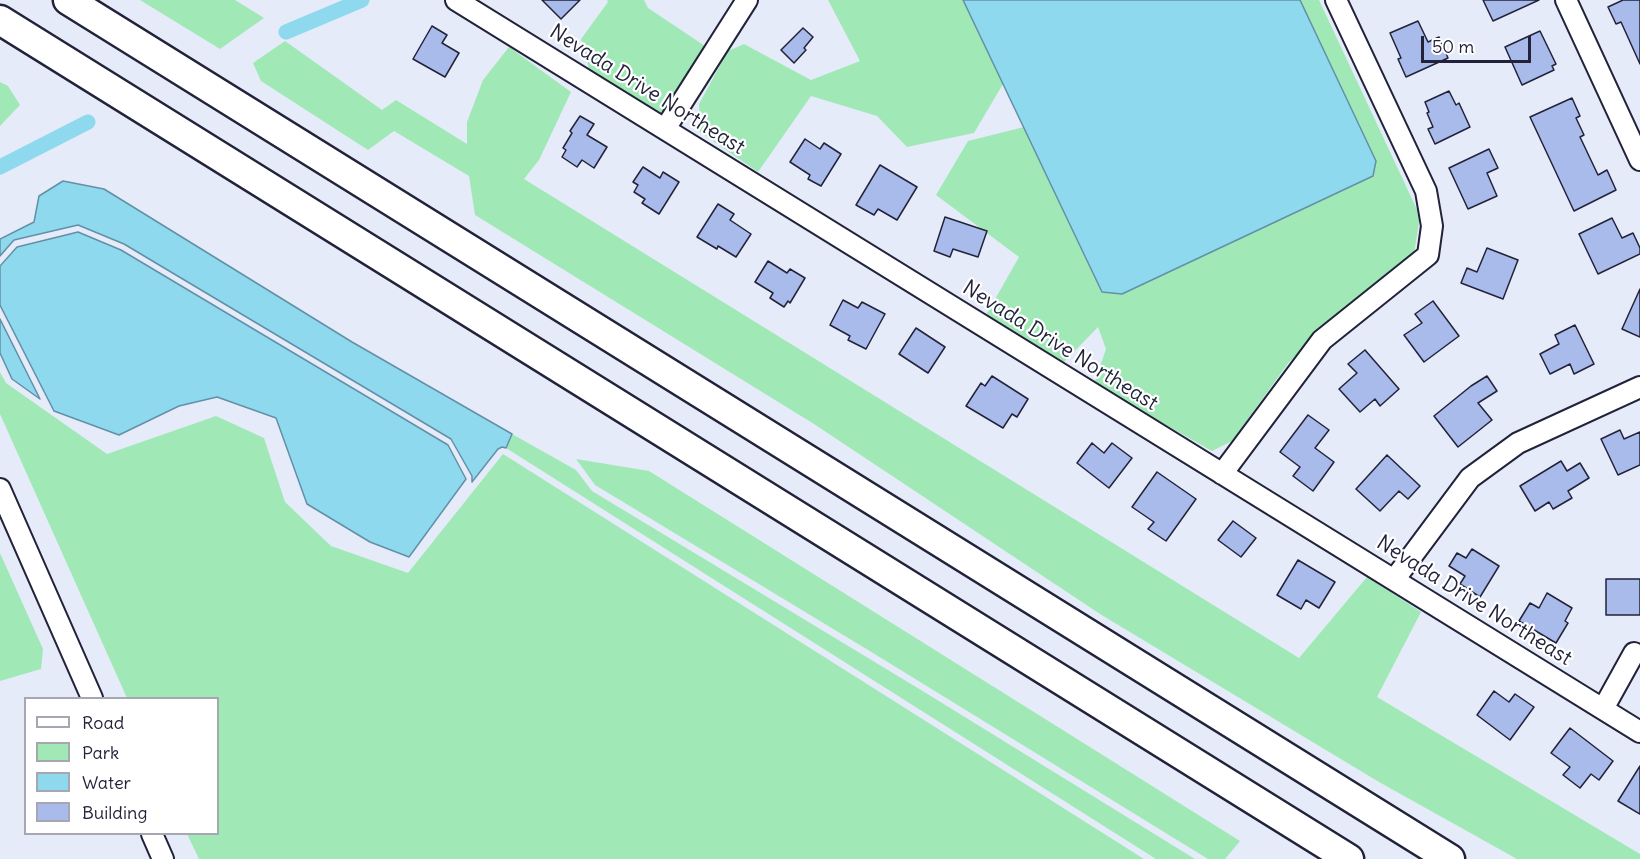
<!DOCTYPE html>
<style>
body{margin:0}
#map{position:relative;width:1640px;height:859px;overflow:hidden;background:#e5ebf9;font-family:Delius,sans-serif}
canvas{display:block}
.legend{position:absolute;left:24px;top:697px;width:195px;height:138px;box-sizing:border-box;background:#fff;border:2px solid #a7a7b1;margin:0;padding:8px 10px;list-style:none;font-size:18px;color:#22223b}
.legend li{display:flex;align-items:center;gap:12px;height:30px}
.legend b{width:30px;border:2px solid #a7a7b1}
.scale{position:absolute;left:1421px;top:36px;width:110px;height:27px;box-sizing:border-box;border:3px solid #22223b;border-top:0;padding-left:8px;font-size:18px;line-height:21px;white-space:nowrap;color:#22223b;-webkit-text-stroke:4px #fff;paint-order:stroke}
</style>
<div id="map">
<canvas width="1640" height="859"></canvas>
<ul class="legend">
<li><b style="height:8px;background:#fff"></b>Road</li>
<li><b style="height:16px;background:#a0e9b7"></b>Park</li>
<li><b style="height:16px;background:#8ed9ee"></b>Water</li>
<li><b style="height:16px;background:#a9bbea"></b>Building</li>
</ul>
<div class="scale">50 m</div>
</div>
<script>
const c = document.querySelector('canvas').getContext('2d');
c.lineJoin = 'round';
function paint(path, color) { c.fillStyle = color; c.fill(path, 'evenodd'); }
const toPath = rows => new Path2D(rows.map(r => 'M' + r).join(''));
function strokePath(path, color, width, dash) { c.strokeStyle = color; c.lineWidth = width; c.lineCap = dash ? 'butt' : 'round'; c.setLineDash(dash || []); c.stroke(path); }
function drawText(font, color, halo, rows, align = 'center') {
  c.font = font + ' Delius,sans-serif'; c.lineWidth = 4.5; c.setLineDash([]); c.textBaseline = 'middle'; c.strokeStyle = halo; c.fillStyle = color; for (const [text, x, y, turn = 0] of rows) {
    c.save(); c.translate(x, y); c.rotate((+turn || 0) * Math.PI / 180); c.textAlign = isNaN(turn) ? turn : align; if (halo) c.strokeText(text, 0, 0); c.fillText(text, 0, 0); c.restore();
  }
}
const green = toPath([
 [140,0,235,0,264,18,220,49],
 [607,0,644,0,648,8,705,46,660,115,589,69,581,39,608,2],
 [828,0,963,0,1003,84,974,133,907,147,877,116,811,96,758,172,700,132,699,104,728,51,744,44,811,80,860,61],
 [1300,0,1319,0,1420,216,1414,254,1289,362,1232,441,1212,451,1094,384,1106,349,1098,327,1064,362,986,315,1019,257,936,195,968,141,1024,127,1102,292,1376,161],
 [285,41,382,110,396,100,467,144,467,122,483,80,509,47,571,92,539,160,524,179,1299,658,1367,577,1421,612,1377,697,1640,854,1640,859,1517,859,1379,782,1100,614,814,424,475,215,469,176,394,131,368,150,261,81,253,63],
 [0,82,8,86,20,105,0,126],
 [0,372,6,383,107,454,216,416,264,438,285,502,331,546,408,573,503,454,1144,859,199,859,187,834,218,834,218,698,127,698,0,414],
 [512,434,576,470,592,491,921,690,1195,859,1156,859,506,448],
 [576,459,649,471,1240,841,1225,859,1208,859,873,653,595,485],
 [0,553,43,649,41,669,0,681]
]);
const water = toPath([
 [963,0,1300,0,1376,161,1373,176,1122,294,1102,292,963,0],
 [63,181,104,189,352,342,512,434,506,448,502,447,498,449,472,482,472,476,451,439,124,244,78,225,14,240,0,256,0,239,34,222,39,196,63,181],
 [78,232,121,250,448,445,466,479,409,557,370,542,307,504,276,418,217,397,179,406,119,435,54,411,0,305,0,266,17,247,78,232],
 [0,319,40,399,12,379,0,353,0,319]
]);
const canal = toPath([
 [286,32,362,0],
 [0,167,88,122]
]);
const building = toPath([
 [542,0,580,0,561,19,542,0],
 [1483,0,1539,0,1493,21,1483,0],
 [1623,0,1640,0,1640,64,1621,22,1616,24,1608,7,1623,0],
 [1418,21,1428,42,1439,37,1448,58,1406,77,1398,59,1401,58,1390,33,1418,21],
 [432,26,447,35,442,43,459,53,445,77,413,59,432,26],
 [803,28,813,37,804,48,806,50,794,63,781,50,803,28],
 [1540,31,1556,64,1552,66,1554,70,1522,85,1505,47,1540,31],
 [1449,91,1456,105,1459,103,1470,127,1435,144,1428,129,1433,127,1427,113,1429,112,1425,102,1449,91],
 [1572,98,1580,116,1576,118,1584,135,1580,137,1598,175,1607,170,1616,190,1574,211,1530,117,1572,98],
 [580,116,594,124,587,135,607,147,594,168,582,160,577,167,562,157,566,150,563,148,572,133,570,131,580,116],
 [805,139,820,149,824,143,841,154,821,186,808,179,810,175,790,162,805,139],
 [1489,149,1498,168,1487,173,1497,196,1468,209,1449,168,1489,149],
 [880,165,917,187,897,220,878,209,874,215,856,205,880,165],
 [643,167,660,178,663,172,679,182,659,214,642,203,645,199,634,192,638,185,633,182,643,167],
 [718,204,734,214,730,220,751,234,736,257,718,246,717,249,697,237,718,204],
 [945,217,987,231,978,257,953,249,950,257,934,251,945,217],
 [1612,218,1622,238,1633,233,1640,248,1640,254,1598,274,1579,234,1612,218],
 [1487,248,1518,260,1503,299,1461,283,1467,268,1477,272,1487,248],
 [768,261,787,273,790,269,805,278,790,303,788,301,784,307,770,298,773,293,755,282,768,261],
 [1640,289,1640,337,1622,329,1640,289],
 [843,300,858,308,862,302,885,314,866,349,848,340,850,336,830,325,843,300],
 [1433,301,1459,336,1424,362,1404,335,1422,323,1415,314,1433,301],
 [1575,325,1594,364,1574,374,1570,364,1550,374,1540,354,1559,344,1555,335,1575,325],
 [916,328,945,347,928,373,899,354,916,328],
 [1365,350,1399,389,1380,406,1375,399,1360,412,1339,389,1357,373,1348,364,1365,350],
 [992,376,1028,399,1017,417,1012,414,1003,428,966,406,981,383,985,386,992,376],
 [1487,376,1497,391,1478,403,1492,420,1458,447,1434,416,1471,386,1487,376],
 [1308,415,1329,430,1315,448,1334,462,1313,491,1293,476,1300,467,1280,452,1308,415],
 [1620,430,1624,439,1640,432,1640,465,1618,475,1601,439,1620,430],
 [1092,443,1104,453,1112,443,1132,458,1109,488,1077,463,1092,443],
 [1387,455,1420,486,1408,499,1399,491,1380,511,1356,489,1387,455],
 [1561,461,1567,471,1580,463,1589,478,1568,491,1572,498,1553,509,1549,502,1535,511,1520,486,1561,461],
 [1157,472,1196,499,1166,541,1148,529,1154,522,1132,507,1157,472],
 [1233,521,1256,538,1241,557,1218,540,1233,521],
 [1472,549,1499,566,1480,597,1460,584,1465,576,1449,566,1457,553,1466,558,1472,549],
 [1298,560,1335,582,1319,608,1306,600,1301,609,1277,595,1298,560],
 [1606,579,1640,579,1640,615,1606,615,1606,579],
 [1547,593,1572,608,1565,621,1568,623,1556,643,1519,621,1530,603,1539,608,1547,593],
 [1494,691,1509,702,1515,694,1534,707,1510,740,1477,715,1494,691],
 [1570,728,1613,761,1599,780,1591,774,1580,788,1563,775,1570,767,1551,753,1570,728],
 [1640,766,1640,814,1618,801,1640,766]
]);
const minor = toPath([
 [456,0,1640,732],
 [1566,0,1640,160],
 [665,129,747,0],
 [1222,474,1322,340,1428,255,1432,226,1426,191,1336,0],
 [0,489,92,698],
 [1394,580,1470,478,1518,443,1640,387],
 [1603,709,1634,653],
 [152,834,163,859]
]);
const highway = toPath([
 [68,0,1450,859],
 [0,20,1349,859]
]);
const streetNames = [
 ["Nevada Drive Northeast",647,90,32],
 ["Nevada Drive Northeast",1060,346,32],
 ["Nevada Drive Northeast",1474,601,32]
];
paint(green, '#a0e9b7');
paint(water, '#8ed9ee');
strokePath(water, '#6390a6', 1.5);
strokePath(canal, '#8ed9ee', 15);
paint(building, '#a9bbea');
strokePath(building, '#22223b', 1.5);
strokePath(minor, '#22223b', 24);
strokePath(highway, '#22223b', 33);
strokePath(minor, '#fff', 20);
strokePath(highway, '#fff', 28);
drawText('21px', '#22223b', '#fff', streetNames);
</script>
